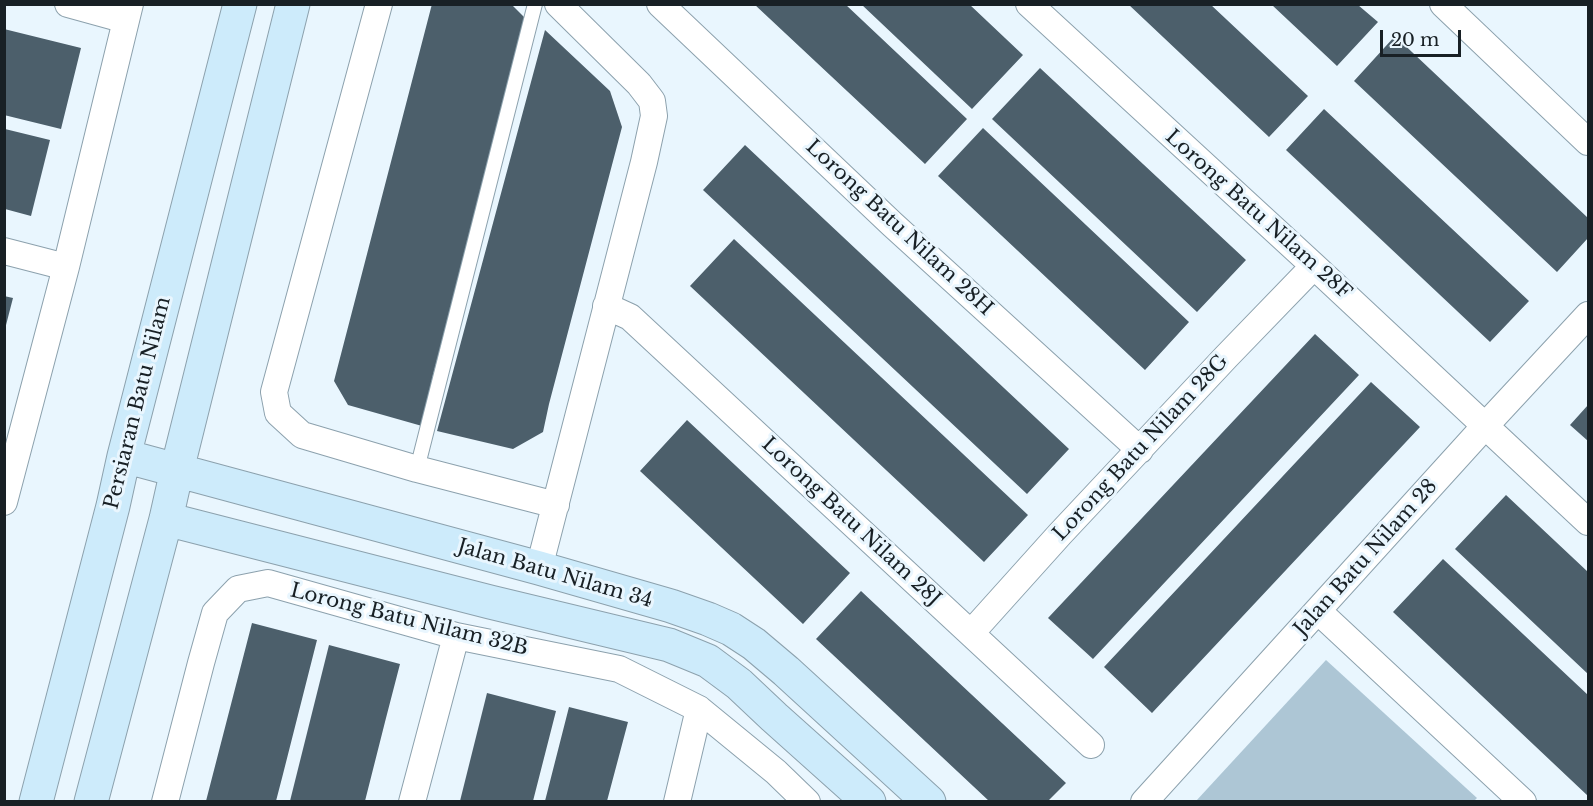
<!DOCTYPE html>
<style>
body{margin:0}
#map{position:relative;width:1593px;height:806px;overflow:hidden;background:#e9f6fe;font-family:"Libre Baskerville",serif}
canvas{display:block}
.frame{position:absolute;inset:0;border:6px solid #182025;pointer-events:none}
.scale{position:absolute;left:1380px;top:30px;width:81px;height:27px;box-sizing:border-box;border:3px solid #182025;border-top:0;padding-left:8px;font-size:18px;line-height:21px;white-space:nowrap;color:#182025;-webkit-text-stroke:4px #e9f6fe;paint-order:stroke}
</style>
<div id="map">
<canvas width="1593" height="806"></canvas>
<div class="frame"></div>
<div class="scale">20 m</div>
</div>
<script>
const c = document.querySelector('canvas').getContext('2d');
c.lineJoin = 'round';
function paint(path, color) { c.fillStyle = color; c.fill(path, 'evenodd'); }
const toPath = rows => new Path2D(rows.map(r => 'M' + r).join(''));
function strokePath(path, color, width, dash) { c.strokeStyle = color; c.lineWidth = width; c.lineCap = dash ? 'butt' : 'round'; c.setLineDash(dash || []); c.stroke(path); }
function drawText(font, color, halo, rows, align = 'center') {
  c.font = font + ' "Libre Baskerville",serif'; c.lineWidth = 6; c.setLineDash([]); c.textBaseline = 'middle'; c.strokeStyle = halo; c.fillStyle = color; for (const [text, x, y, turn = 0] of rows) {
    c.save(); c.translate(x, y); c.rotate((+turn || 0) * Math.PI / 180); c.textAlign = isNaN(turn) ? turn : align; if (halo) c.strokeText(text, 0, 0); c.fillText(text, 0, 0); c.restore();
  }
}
const green = toPath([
 [1326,660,1477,798,1474,801,1196,801]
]);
const building = toPath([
 [432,4,511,4,527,20,433,375,422,426,348,405,334,381],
 [754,4,845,4,967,119,925,164],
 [861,4,969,4,1023,55,972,109],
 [1128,4,1210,4,1308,96,1269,137],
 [1272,5,1358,5,1378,22,1337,66],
 [4,29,81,48,61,129,4,115],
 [545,30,610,91,622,127,549,404,543,432,513,449,437,431],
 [1395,36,1588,218,1588,238,1557,272,1354,81],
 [1040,68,1246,260,1197,312,992,119],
 [1324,109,1529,301,1490,342,1286,150],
 [983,128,1189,322,1145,370,938,176],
 [5,129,50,140,31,216,5,209],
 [745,145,1069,449,1027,494,703,190],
 [734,239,1028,515,984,562,690,286],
 [4,296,13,298,5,329,4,329],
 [1315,334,1359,375,1093,659,1048,618],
 [1371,382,1420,427,1152,713,1104,667],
 [1588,405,1588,441,1570,425],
 [687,420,850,573,803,624,640,471],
 [1506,495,1588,572,1588,674,1455,549],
 [1443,559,1588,695,1588,796,1393,612],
 [861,591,1066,783,1048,801,989,801,816,639],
 [252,623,317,640,282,778,276,801,206,801],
 [329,645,400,664,386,718,365,801,290,801],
 [487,693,556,711,533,801,460,801],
 [569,707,628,722,607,801,545,801]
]);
const lane = toPath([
 [417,469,535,4]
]);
const street = toPath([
 [68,4,126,20],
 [379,4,274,392,278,413,302,435,417,469,556,505],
 [660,4,892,224,1140,450],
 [1029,4,1314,266,1588,522],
 [1443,4,1588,142],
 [4,251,66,267],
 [606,306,630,317,1091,745],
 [4,502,66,267,130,4],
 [539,568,644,162,654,116,652,101,639,84,558,4],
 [1318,611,1523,802],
 [971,633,1060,534,1226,357,1314,266],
 [165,802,201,663,215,613,238,589,268,583,456,636,619,669,699,709,776,772,807,802],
 [412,802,456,636],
 [677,802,699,709],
 [1144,802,1485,426,1588,315]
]);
const secondary = toPath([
 [124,456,539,568,671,606,708,619,731,629,754,644,786,671,929,802],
 [166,519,490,602,669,645,708,661,739,684,774,717,869,802],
 [36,802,113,506,124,456,240,4],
 [91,802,166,519,177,470,293,4]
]);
const streetNames = [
 ["Lorong Batu Nilam 28F",1258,215,42],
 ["Lorong Batu Nilam 28H",899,228,43],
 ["Persiaran Batu Nilam",138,403,-76],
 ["Lorong Batu Nilam 28G",1141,448,-47],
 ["Lorong Batu Nilam 28J",851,522,43],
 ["Jalan Batu Nilam 28",1366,558,-48],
 ["Jalan Batu Nilam 34",555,574,16],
 ["Lorong Batu Nilam 32B",409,620,14]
];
paint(green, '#adc6d5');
paint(building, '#4c5f6b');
strokePath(lane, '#8ca1ad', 16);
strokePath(street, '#8ca1ad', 28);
strokePath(secondary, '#8ca1ad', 35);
strokePath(lane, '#fff', 14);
strokePath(street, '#fff', 26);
strokePath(secondary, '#cdebfb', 33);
drawText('20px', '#182025', '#e9f6fe', streetNames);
</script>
